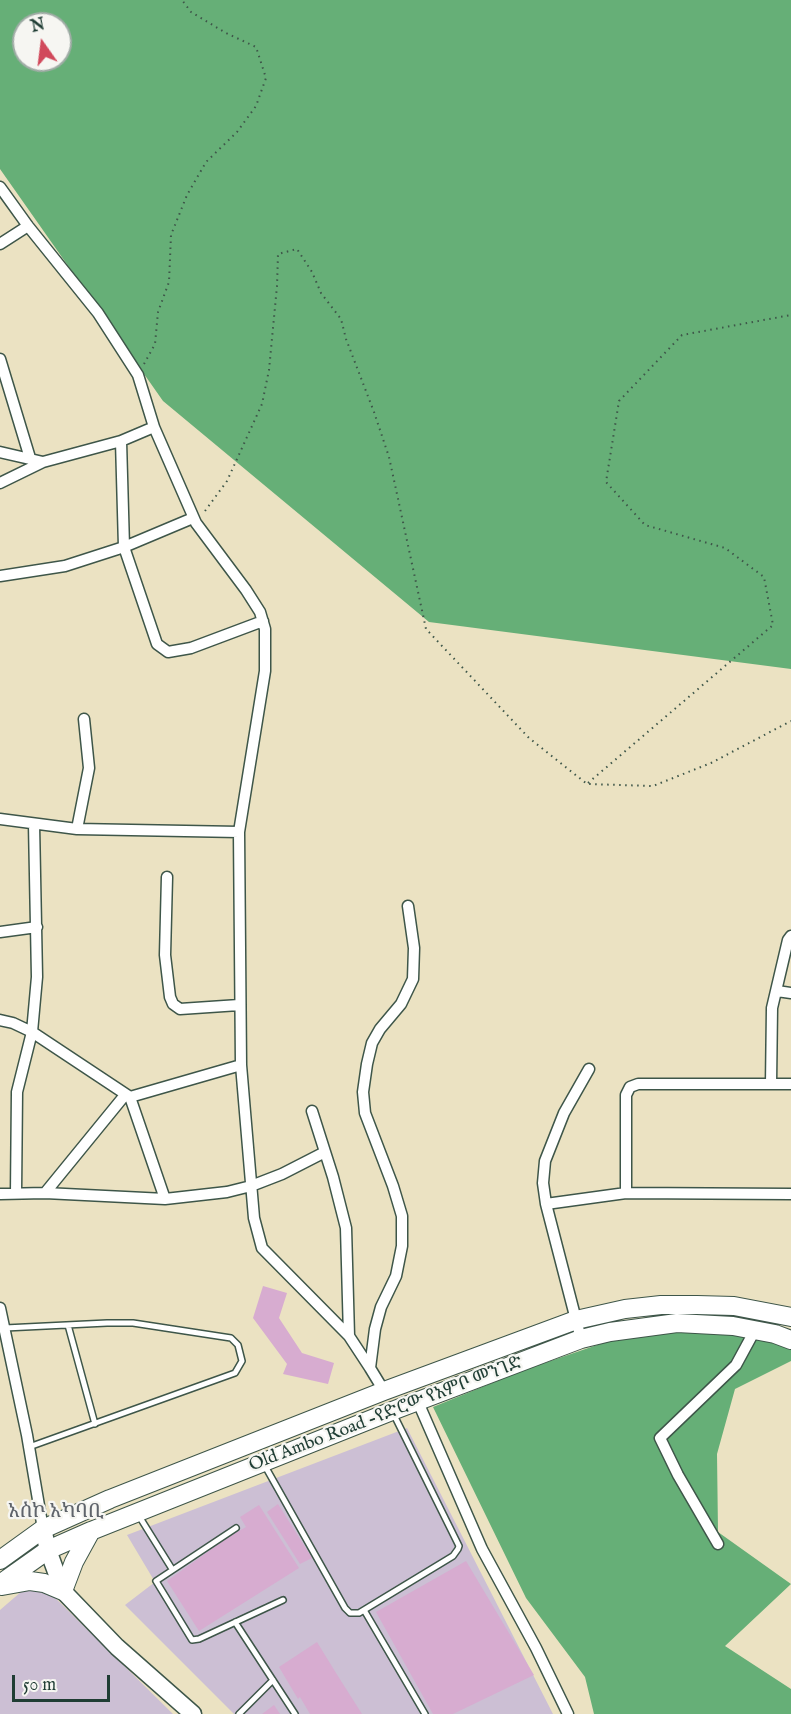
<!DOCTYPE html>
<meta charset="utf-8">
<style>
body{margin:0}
#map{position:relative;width:791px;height:1714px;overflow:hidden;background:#ebe2c2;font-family:"IM FELL English",serif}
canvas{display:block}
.north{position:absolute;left:12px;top:12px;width:60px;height:60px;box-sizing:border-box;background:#f6f6f2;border:2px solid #a0aca6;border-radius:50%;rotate:346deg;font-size:16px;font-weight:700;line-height:24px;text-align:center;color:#1f3d34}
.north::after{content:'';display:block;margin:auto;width:21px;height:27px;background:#d1495b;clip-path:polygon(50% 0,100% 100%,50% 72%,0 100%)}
.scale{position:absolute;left:12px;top:1675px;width:98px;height:27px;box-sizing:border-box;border:3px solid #1f3d34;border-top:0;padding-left:8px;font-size:18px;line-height:21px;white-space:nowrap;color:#1f3d34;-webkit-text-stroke:4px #f6f6f2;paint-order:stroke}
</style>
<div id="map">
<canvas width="791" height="1714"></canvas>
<div class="north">N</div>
<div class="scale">50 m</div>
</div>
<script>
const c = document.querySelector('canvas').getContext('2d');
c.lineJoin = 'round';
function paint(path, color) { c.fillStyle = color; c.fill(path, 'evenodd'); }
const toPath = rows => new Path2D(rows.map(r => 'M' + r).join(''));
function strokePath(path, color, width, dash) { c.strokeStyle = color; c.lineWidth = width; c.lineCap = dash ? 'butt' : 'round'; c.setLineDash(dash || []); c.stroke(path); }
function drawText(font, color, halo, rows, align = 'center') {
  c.font = font + ' "IM FELL English","Noto Serif Ethiopic",serif'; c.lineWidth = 4.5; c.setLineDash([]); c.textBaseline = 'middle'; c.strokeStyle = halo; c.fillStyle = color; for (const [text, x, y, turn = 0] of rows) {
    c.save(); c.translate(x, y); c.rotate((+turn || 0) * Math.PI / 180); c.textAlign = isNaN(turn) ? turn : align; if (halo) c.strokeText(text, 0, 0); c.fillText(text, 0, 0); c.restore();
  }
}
const industrial = toPath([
 [407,1428,553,1714,234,1714,125,1605,155,1582,127,1535],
 [36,1579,173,1714,0,1714,0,1610]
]);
const forest = toPath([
 [0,0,791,0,791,669,429,622,163,401,0,169],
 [24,24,60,24,60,60,24,60],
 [684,1327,791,1343,791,1361,735,1389,717,1454,718,1532,791,1584,725,1646,791,1689,791,1714,594,1714,585,1677,526,1598,433,1407,524,1370,606,1342]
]);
const building = toPath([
 [263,1286,287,1293,279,1318,302,1353,334,1363,328,1384,283,1374,287,1364,253,1318],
 [278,1504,312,1558,300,1564,267,1512],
 [259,1505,299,1568,199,1631,167,1581,230,1536,246,1527,240,1517],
 [466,1561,534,1675,453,1714,433,1714,376,1612],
 [317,1642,336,1673,362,1714,310,1714,300,1697,298,1699,279,1667],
 [274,1705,280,1714,262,1714]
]);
const path = toPath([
 [144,364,155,344,158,312,169,282,171,235,187,195,206,162,237,132,256,106,266,78,256,47,226,33,191,12,182,0],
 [205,511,227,481,262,404,269,370,277,286,278,254,297,249,312,272,321,293,341,319,346,339,374,412,389,457,426,629,529,738,587,784,653,786,711,763,791,721],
 [588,783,773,625,764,577,725,548,645,525,606,482,619,401,682,335,791,315]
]);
const lane = toPath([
 [68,1325,95,1424],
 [5,1328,107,1323,133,1323,231,1338,238,1345,242,1361,235,1373,29,1447],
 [265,1466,345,1608,350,1613,359,1613,453,1556,458,1549,459,1546,393,1413],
 [139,1516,172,1569],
 [236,1528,156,1581,192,1640,199,1639,283,1600],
 [364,1610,425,1714],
 [235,1622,295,1714],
 [239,1714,273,1680]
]);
const street = toPath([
 [0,187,28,226,98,313,138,375,154,427],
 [0,244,28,226],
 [0,359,30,458],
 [121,441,124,547,157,644,168,652,191,648,263,621],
 [0,452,43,462,121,441,154,427,196,523,246,590,260,612,265,629,265,671,239,832,241,1065,254,1218,262,1248,349,1336,370,1368],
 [0,483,43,462],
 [0,576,65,566,124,547,193,518],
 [0,819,77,829,239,832],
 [77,829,89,768,84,719],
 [167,877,165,955,170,997,173,1004,180,1009,239,1005],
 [0,932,37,927],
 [777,991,791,993],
 [0,1020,13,1023,32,1032,130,1097,241,1065],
 [771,1084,772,1008,788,940,791,936],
 [130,1097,165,1199],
 [312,1111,333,1177,346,1228,349,1336],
 [16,1193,17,1092,32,1032,37,977,34,824],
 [45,1193,125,1095],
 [626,1193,626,1095,630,1087,638,1084,791,1084],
 [0,1194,45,1193,165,1199,227,1192,251,1186,282,1174,325,1152],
 [546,1204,543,1183,545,1161,564,1113,589,1069],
 [0,1308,27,1435,43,1529],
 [581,1339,546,1204,626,1193,791,1194],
 [384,1391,370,1368,375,1329,381,1307,396,1276,402,1246,402,1216,393,1186,365,1113,363,1092,367,1064,372,1043,380,1029,401,1004,413,979,414,948,408,906],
 [418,1402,482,1549,536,1648,568,1714],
 [718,1544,678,1475,660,1438,736,1365,755,1330]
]);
const secondary = toPath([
 [43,1529,48,1550,63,1591,117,1647,193,1714]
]);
const primary = toPath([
 [0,1560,43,1529,110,1499,384,1391,576,1320,625,1309,661,1305,697,1305,734,1306,791,1317],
 [0,1584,48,1550,91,1531,392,1411,581,1339,610,1332,677,1323,733,1326,775,1334,791,1340],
 [2,1586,30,1581,44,1583,63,1591,74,1562,91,1531]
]);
const streetNames = [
 ["Old Ambo Road -የድሮው የአምቦ መንገድ",386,1415,-21]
];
const neighbourhoodNames = [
 ["አስኮ አካባቢ",56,1513]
];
paint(industrial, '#ccbfd4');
paint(forest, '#66af77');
paint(building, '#d7acd0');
strokePath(lane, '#3e5649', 8);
strokePath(street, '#3e5649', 13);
strokePath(secondary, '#3e5649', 19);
strokePath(primary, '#3e5649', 20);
strokePath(path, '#3e5649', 2, [1.5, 4.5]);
strokePath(lane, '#fff', 5);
strokePath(street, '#fff', 10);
strokePath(secondary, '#fff', 16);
strokePath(primary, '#fff', 18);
drawText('18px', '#1f3d34', '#f6f6f2', streetNames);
drawText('20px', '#5f646b', '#f6f6f2', neighbourhoodNames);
</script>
